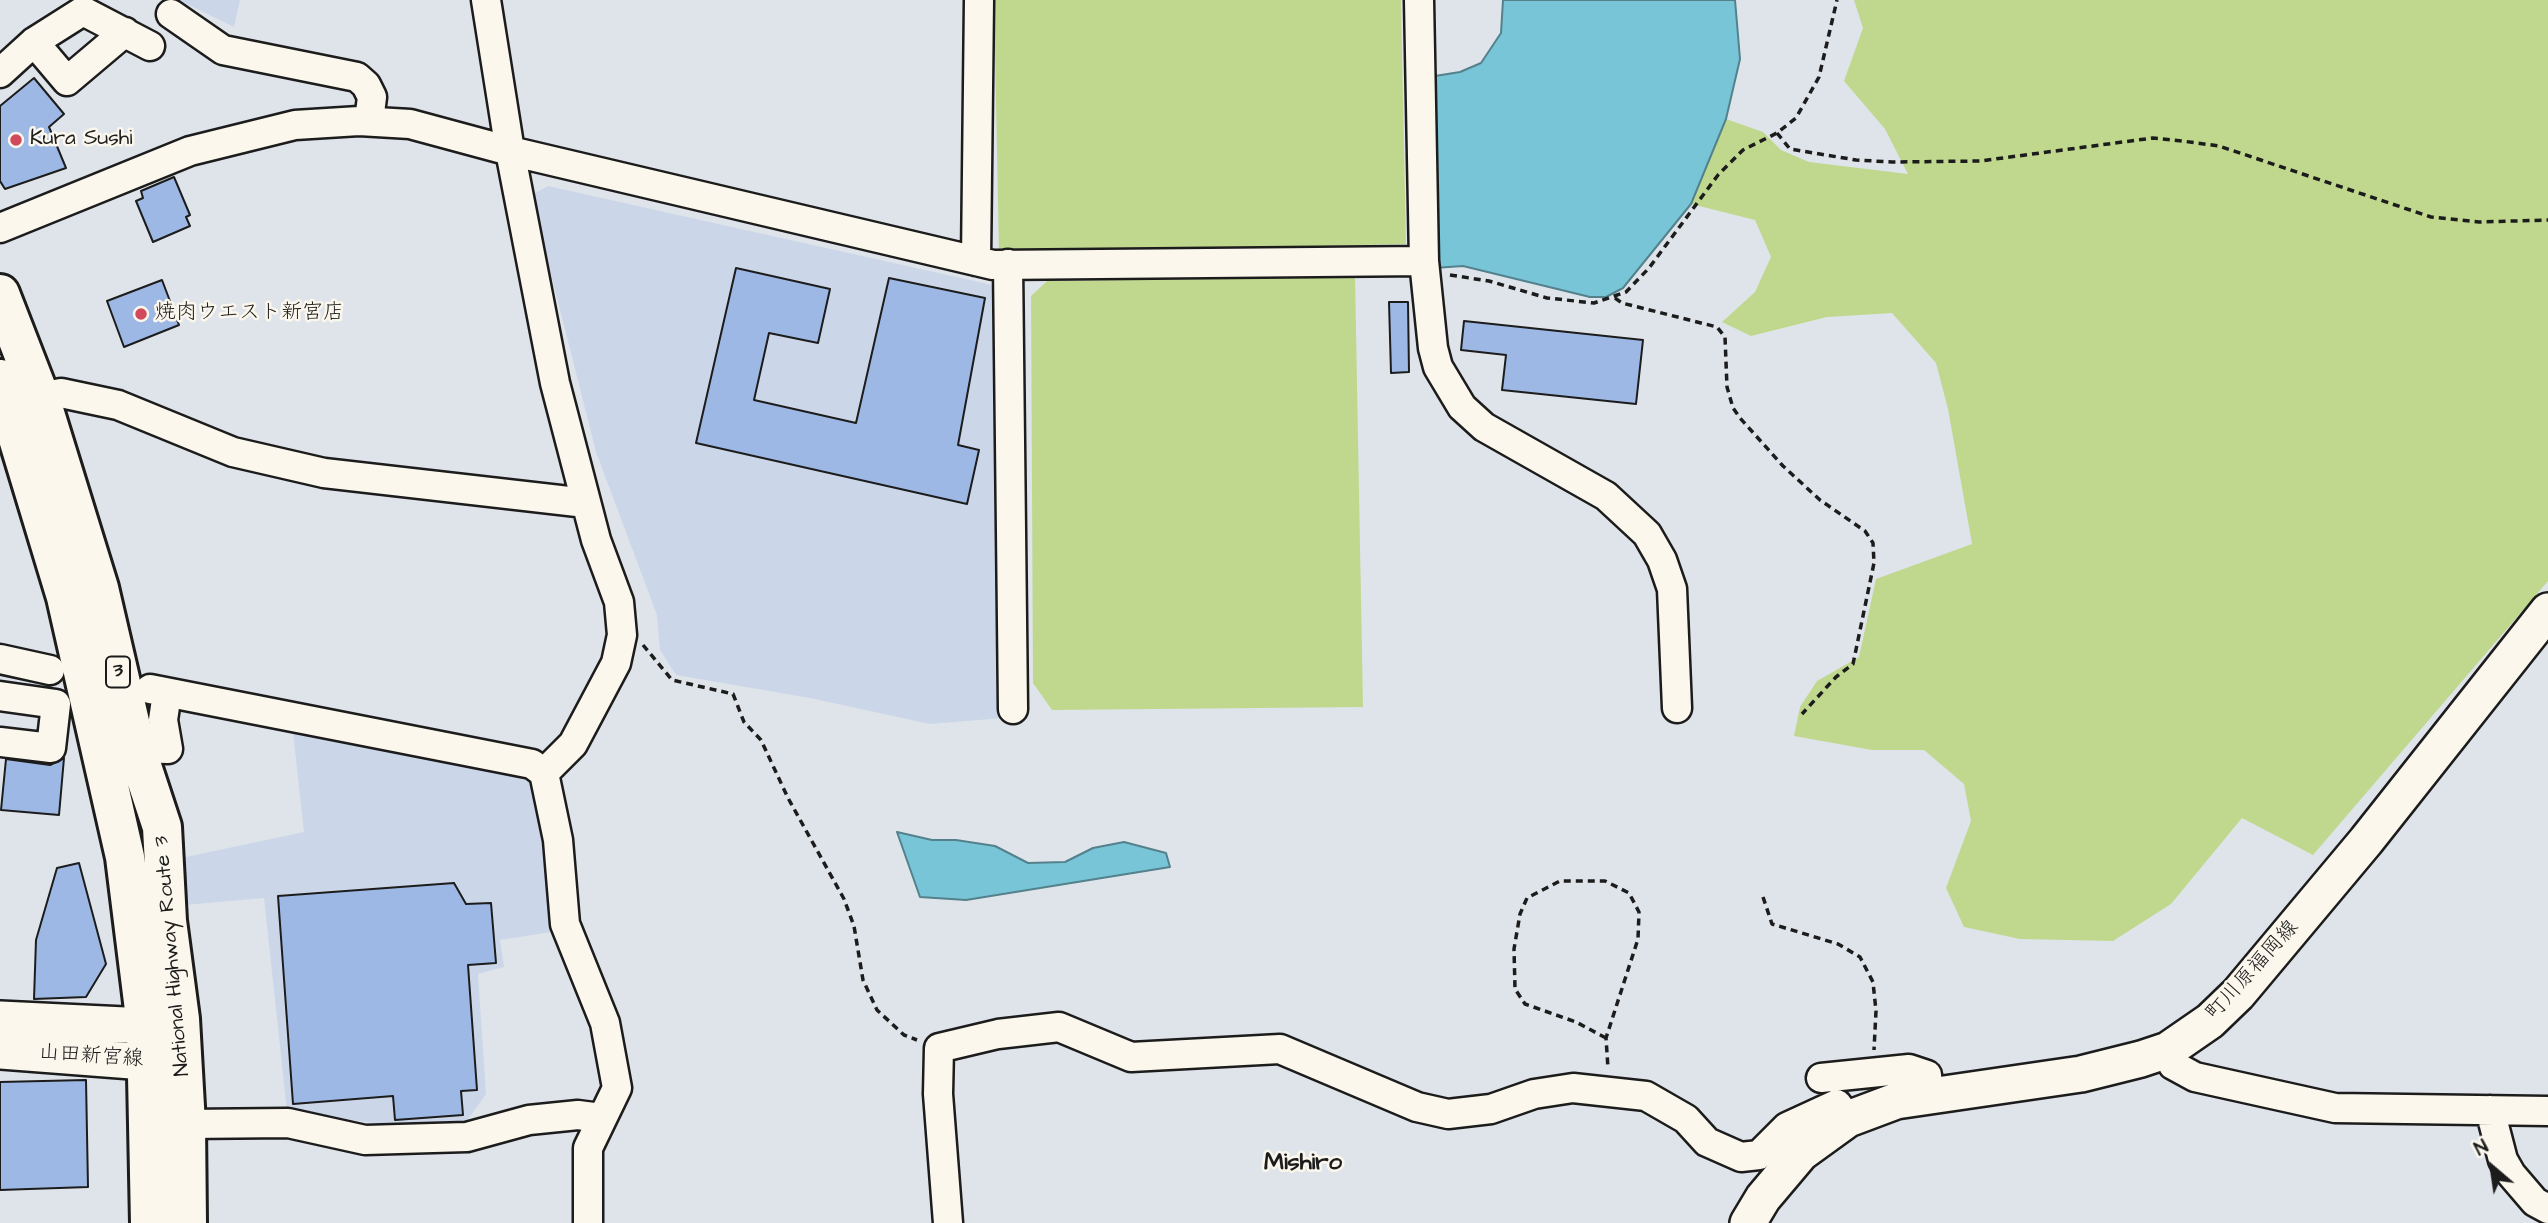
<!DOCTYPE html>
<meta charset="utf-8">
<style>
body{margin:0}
#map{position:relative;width:2548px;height:1223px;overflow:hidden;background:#dfe4ea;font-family:"Architects Daughter",sans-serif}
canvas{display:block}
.north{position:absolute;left:2457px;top:1132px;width:70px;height:70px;-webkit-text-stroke:5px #fbf7ec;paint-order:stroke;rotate:331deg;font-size:19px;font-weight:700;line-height:28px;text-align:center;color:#1c1c1c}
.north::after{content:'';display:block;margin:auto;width:24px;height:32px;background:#1c1c1c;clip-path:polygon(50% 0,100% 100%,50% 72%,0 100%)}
</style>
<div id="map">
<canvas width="2548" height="1223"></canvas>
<div class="north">N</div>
</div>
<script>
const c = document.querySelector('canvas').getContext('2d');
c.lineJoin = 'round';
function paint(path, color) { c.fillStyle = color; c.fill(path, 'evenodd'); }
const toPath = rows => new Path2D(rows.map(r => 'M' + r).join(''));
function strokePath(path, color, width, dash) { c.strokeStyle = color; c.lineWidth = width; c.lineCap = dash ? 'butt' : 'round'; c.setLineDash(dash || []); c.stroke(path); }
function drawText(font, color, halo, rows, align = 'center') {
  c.font = font + ' "Architects Daughter","Klee One",sans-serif'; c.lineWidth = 5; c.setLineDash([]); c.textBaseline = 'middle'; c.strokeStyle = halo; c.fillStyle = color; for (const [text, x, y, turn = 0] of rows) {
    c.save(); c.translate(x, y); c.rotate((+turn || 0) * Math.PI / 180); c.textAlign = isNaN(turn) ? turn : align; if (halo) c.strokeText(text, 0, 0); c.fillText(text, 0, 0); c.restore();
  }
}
const built = toPath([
 [179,0,240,0,234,27],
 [548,186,997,286,1003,718,930,724,810,698,676,675,660,650,657,615,596,452,531,195],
 [292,723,538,780,558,931,500,940,504,967,478,974,486,1094,464,1125,380,1124,287,1111,264,898,184,905,181,858,304,832]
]);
const green = toPath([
 [994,0,1401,0,1406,244,999,253],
 [1854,0,2548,0,2548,581,2313,855,2242,818,2171,904,2113,941,2020,939,1964,927,1946,888,1971,821,1964,784,1924,750,1872,750,1794,736,1800,707,1817,681,1859,657,1876,579,1972,544,1948,409,1936,363,1892,313,1827,317,1751,336,1722,322,1755,292,1771,257,1755,220,1691,204,1726,119,1763,132,1781,150,1809,162,1908,174,1885,129,1844,81,1863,28],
 [1355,277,1363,707,1052,710,1033,683,1031,296,1047,281]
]);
const water = toPath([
 [1503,0,1735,0,1740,59,1726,119,1691,204,1623,288,1606,297,1590,297,1463,266,1434,268,1426,69,1435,76,1460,72,1481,63,1501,33,1503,0],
 [897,832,932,840,956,840,995,846,1028,863,1065,862,1093,848,1124,842,1166,853,1170,867,966,900,920,897,897,832]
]);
const building = toPath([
 [34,78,64,114,49,127,66,168,5,189,0,181,0,106,34,78],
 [174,177,190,215,186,217,190,226,153,242,136,201,143,198,141,191,174,177],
 [736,268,830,289,818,343,769,333,754,400,856,423,889,278,985,298,958,445,979,450,967,504,696,443,736,268],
 [162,280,179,325,124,347,107,301,162,280],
 [1389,302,1408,302,1409,372,1391,373,1389,302],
 [1464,321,1643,340,1636,404,1502,390,1506,355,1461,350,1464,321],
 [64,758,59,815,1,810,6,759,50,765,64,758],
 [79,863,106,964,86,997,34,999,36,940,57,868,79,863],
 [454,883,466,904,491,903,496,963,468,965,477,1090,461,1091,463,1115,395,1120,393,1096,293,1104,278,896,454,883],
 [86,1080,88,1187,0,1190,0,1082,86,1080]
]);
const path = toPath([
 [1777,133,1790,149,1856,160,1892,162,1980,161,2153,138,2182,141,2219,146,2431,217,2479,222,2548,220],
 [1450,275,1489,281,1547,298,1594,303,1626,292,1649,268,1718,175,1743,150,1777,133,1796,118,1819,77,1837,0],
 [1615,298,1622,303,1717,327,1725,337,1727,387,1733,408,1740,418,1783,466,1820,500,1865,531,1873,543,1874,563,1853,664,1836,677,1802,714],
 [643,645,672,680,733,694,744,722,761,740,788,798,844,899,854,926,863,980,877,1010,904,1035,917,1040],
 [1763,897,1772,924,1838,944,1860,957,1873,982,1876,1011,1874,1050],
 [1606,1038,1576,1022,1525,1004,1515,989,1514,949,1520,914,1527,898,1560,881,1605,881,1629,893,1639,912,1638,939,1606,1038,1608,1068]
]);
const minor = toPath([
 [486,0,510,151,555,383,596,540,619,602,622,635,616,663,573,744,544,773],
 [1419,0,1424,261,1433,348,1438,367,1462,407,1484,427,1606,496,1647,534,1662,560,1672,589,1677,708],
 [171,14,223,50,357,77,366,85,372,97,369,121],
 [34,42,67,81,125,32],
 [0,73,34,42,83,11,150,46],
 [0,228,190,151,295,125,359,121,410,124,510,151,993,265,1424,261],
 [976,261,979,0],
 [1008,264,1013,709],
 [40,397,61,393,118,405,233,452,324,473,586,503],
 [0,659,50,670],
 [150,689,532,764,544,773,558,840,565,924,605,1023,617,1088,588,1148,588,1223],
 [0,696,56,704,51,748,0,742],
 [136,748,168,749,163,720,167,693],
 [2168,1050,2173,1065,2195,1077,2335,1108,2548,1111],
 [1821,1078,1909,1069,1927,1075,1929,1097],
 [2490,1110,2503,1160,2511,1174,2535,1202,2548,1209],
 [186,1124,288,1123,365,1140,467,1137,529,1120,578,1115,601,1118],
 [948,1223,938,1094,939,1048,998,1034,1059,1027,1131,1057,1280,1049,1417,1107,1448,1114,1491,1109,1534,1094,1573,1088,1646,1096,1686,1119,1707,1142,1741,1157,1759,1155,1787,1127,1837,1104,1848,1119]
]);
const major = toPath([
 [0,1019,146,1026,174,1020],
 [0,1051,145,1062,174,1060],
 [1748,1223,1763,1198,1801,1153,1848,1119,1896,1101,2081,1074,2141,1059,2168,1050,2210,1021,2238,994,2366,841,2548,611]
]);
const highway = toPath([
 [0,294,40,397,99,588,136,748,162,827,167,921,180,1019,186,1124,187,1223],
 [0,379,66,597,125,857,146,1026,150,1223]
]);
const markers = [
 [16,140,7,"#d1495b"],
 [141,314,7,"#d1495b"]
];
const shields = [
 [118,672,24]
];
const shieldNames = [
 ["3",118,672]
];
const poiNames = [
 ["Kura Sushi",30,140],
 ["焼肉ウエスト新宮店",155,314]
];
const streetNames = [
 ["National Highway Route 3",173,956,-95],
 ["町川原福岡線",2253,971,-48],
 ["山田新宮線",91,1057,4]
];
const quarterNames = [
 ["Mishiro",1303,1164]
];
paint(built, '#cbd7e8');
paint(green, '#c0d88e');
paint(water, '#78c5d7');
strokePath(water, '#53818c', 2);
paint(building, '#9db8e4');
strokePath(building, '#1c1c1c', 2);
strokePath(minor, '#1c1c1c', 33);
strokePath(major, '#1c1c1c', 40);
strokePath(highway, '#1c1c1c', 44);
strokePath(path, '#1c1c1c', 3.5, [7, 5]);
strokePath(minor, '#fbf7ec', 28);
strokePath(major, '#fbf7ec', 35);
strokePath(highway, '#fbf7ec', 38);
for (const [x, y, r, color] of markers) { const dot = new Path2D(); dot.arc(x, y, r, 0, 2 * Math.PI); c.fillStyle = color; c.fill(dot); strokePath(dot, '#fbf7ec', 2.5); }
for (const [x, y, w] of shields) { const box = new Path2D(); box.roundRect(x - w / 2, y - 15.5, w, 31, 5); c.fillStyle = '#fbf7ec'; c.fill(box); strokePath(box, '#1c1c1c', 2); }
drawText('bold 19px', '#1c1c1c', null, shieldNames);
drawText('21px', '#1c1c1c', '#fbf7ec', poiNames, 'left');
drawText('21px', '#1c1c1c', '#fbf7ec', streetNames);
drawText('bold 24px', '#1c1c1c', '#fbf7ec', quarterNames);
</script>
